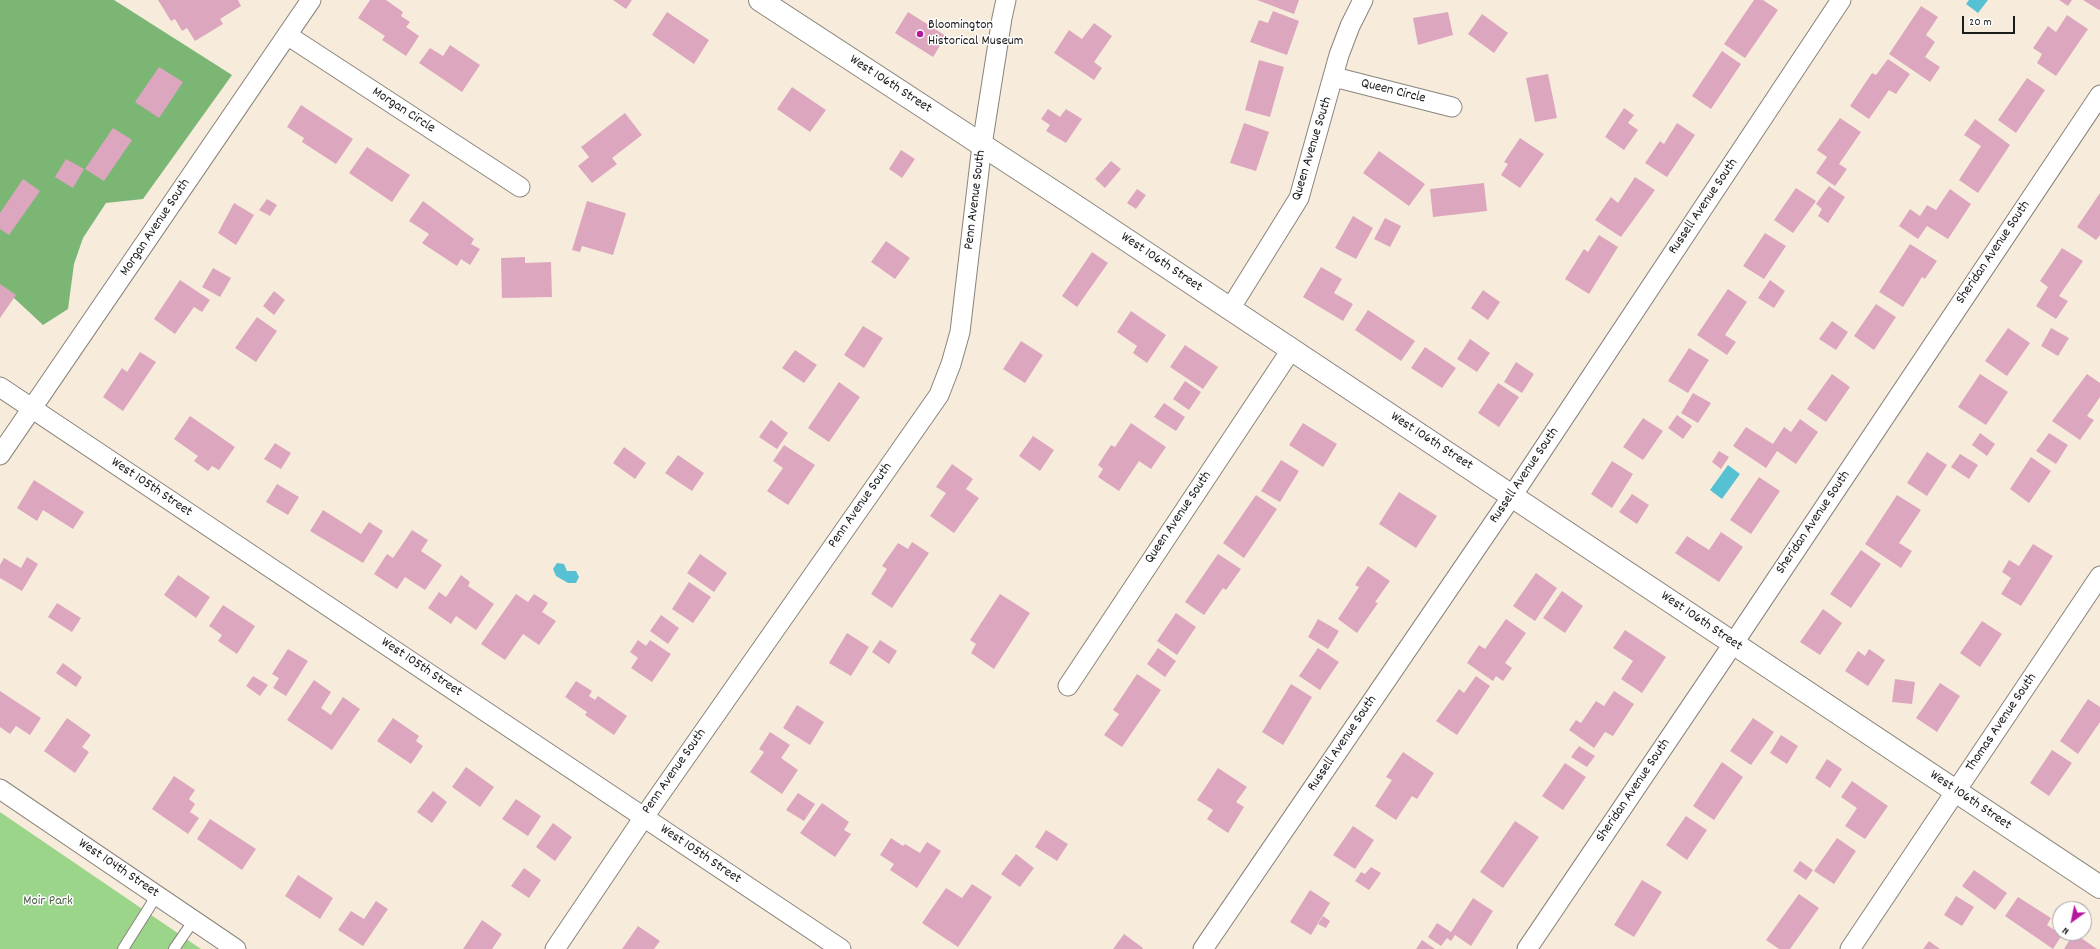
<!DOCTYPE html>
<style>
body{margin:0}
#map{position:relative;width:2100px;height:949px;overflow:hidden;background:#f7ecdb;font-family:Dekko,sans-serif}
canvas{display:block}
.north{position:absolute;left:2052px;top:901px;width:40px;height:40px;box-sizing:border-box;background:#fff;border:1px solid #a4a4a4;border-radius:50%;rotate:213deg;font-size:11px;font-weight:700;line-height:16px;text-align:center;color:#1c1c1c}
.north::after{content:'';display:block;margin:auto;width:14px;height:18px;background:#b5179e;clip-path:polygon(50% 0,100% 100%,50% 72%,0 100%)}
.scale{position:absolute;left:1962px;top:16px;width:53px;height:18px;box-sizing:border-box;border:2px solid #1c1c1c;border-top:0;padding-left:5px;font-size:12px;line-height:14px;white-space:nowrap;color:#1c1c1c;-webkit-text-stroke:3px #fff;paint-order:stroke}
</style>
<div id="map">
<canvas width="2100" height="949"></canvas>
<div class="north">N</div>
<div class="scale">20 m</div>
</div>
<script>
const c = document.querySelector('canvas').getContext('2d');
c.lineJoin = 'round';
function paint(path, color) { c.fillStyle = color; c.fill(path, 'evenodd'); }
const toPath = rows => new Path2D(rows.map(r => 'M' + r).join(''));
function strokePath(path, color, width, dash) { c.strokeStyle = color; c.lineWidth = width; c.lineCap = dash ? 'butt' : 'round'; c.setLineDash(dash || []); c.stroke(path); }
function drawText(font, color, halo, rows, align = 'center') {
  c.font = font + ' Dekko,sans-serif'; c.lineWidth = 3; c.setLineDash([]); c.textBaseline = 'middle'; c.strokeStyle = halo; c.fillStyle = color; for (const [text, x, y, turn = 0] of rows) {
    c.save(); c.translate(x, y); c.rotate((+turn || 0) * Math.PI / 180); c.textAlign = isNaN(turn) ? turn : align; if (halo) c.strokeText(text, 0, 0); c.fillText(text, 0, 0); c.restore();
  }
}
const green = toPath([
 [0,812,201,949,0,949]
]);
const forest = toPath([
 [0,0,114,0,232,75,143,199,106,203,83,238,74,264,68,309,43,325,0,285]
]);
const water = toPath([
 [1969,0,1988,0,1978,13,1966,4],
 [1728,465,1740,474,1722,499,1710,490],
 [557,563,564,564,567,571,576,571,579,577,576,583,568,583,556,576,553,569]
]);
const building = toPath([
 [158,0,238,0,241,6,220,19,223,24,195,41,187,28,182,31,175,19,171,21],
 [370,0,386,0,403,12,401,16,410,22,406,27,419,36,406,56,382,40,385,36,358,18],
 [613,0,632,0,626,9],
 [1257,0,1299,0,1294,14],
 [1754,0,1763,0,1778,10,1745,58,1724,44],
 [2059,0,2072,0,2068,6],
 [2083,0,2100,0,2100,9,2099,10],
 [1921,6,1938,17,1926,35,1935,42,1925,57,1940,67,1930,82,1889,54],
 [1273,11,1299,21,1287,55,1250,42,1259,20,1268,23],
 [667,12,709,40,694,64,652,35],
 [908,12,946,36,933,57,895,33],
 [1448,12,1453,35,1418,45,1413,18],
 [1482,14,1508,33,1494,53,1468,34],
 [2067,15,2088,29,2056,76,2037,63,2042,54,2033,48,2048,26,2056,32],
 [1094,23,1112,36,1094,62,1102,68,1094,80,1054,53,1069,30,1082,39],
 [450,45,480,65,462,92,419,63,430,48,443,56],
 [1722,51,1741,64,1711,109,1692,96],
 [1888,59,1910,74,1896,94,1889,90,1869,119,1850,106,1872,73,1876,75],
 [1259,60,1284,67,1270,117,1245,110],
 [159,67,183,82,159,118,135,102],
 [1548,74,1557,118,1535,122,1526,78],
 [2027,78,2045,90,2016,133,1998,120],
 [792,87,826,110,810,132,777,109],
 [301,105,353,139,336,164,302,142,304,138,287,127],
 [1624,108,1634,115,1628,123,1638,130,1624,150,1605,137],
 [1048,109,1060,117,1066,109,1082,119,1066,143,1046,131,1050,125,1041,119],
 [625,113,642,135,612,158,617,164,592,183,578,166,589,157,581,147],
 [1840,118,1861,132,1839,164,1847,169,1835,186,1816,173,1827,157,1817,150],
 [1975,119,2010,145,1978,193,1959,180,1981,146,1964,135],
 [1244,123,1269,132,1256,171,1230,163],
 [1677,123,1695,135,1667,177,1645,163,1660,141,1664,144],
 [113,128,132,140,104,181,85,169],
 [1520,138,1544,154,1520,188,1501,175,1508,164,1504,162],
 [367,147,410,175,392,202,349,173],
 [901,150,915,159,902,178,889,169],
 [1379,151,1425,184,1409,206,1363,173],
 [66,159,84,169,73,188,55,177],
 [1111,161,1121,169,1105,188,1095,179],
 [1635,177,1655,190,1621,237,1595,220,1611,197,1618,203],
 [23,179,40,191,9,235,0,229,0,213],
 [1484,183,1487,211,1433,217,1430,189],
 [1829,186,1845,197,1828,223,1818,216,1822,209,1816,204],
 [1796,188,1816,201,1793,233,1774,220],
 [1137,189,1146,195,1136,209,1127,203],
 [1950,189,1971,204,1948,239,1927,226,1918,239,1899,226,1910,209,1920,216,1927,205,1936,210],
 [2100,193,2100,235,2096,240,2077,227],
 [267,199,277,205,270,216,259,210],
 [423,201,474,239,471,244,480,249,470,265,461,259,457,266,422,243,429,234,409,221],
 [587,201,626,213,613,255,582,246,580,252,572,250],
 [234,203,254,215,236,245,218,233],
 [1353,216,1373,228,1356,259,1335,248],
 [1385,218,1401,226,1390,247,1374,239],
 [1765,233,1786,246,1764,279,1743,266],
 [1599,235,1618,247,1589,294,1565,279,1584,249,1588,252],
 [886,241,910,258,895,279,871,262],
 [1910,244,1937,261,1925,279,1922,277,1903,307,1879,292],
 [2062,248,2083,261,2059,296,2068,301,2056,319,2036,306,2048,287,2040,281],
 [1092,252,1108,263,1077,307,1062,296],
 [525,257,525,263,551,262,552,297,502,298,501,258],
 [1321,267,1342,279,1334,293,1353,304,1343,321,1303,297],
 [213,268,231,278,220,297,202,287],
 [180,280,210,300,202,312,194,307,175,334,154,319],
 [1770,280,1785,291,1774,308,1758,298],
 [0,284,16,295,0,318],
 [1728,289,1747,302,1725,335,1736,342,1727,355,1697,335],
 [1483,290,1500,302,1488,320,1471,308],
 [274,291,285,300,274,315,263,306],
 [1876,304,1896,317,1874,350,1854,336],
 [1368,310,1415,341,1401,361,1355,330],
 [1131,311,1166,335,1147,363,1133,353,1137,346,1117,332],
 [257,317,277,331,256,362,235,348],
 [1832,321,1848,332,1836,350,1819,339],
 [863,326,883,338,864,368,844,355],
 [2008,328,2030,343,2007,376,1985,361],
 [2051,328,2069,338,2058,356,2041,346],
 [1470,339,1490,353,1477,372,1457,359],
 [1021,341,1043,355,1025,383,1003,369],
 [1185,345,1218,367,1203,389,1170,367],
 [1425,347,1456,368,1442,388,1411,368],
 [1689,348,1709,360,1688,393,1668,381],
 [795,350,817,365,804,383,782,368],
 [140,352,156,362,123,411,103,397,122,368,127,372],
 [1516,362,1534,374,1522,393,1504,382],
 [1832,374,1850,387,1826,422,1807,409],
 [1980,374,2008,392,1986,425,1958,407],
 [2087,374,2100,383,2100,397,2087,416,2094,420,2080,440,2052,421],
 [1185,381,1201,392,1189,410,1173,399],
 [839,382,860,397,829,442,808,428],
 [1498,383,1519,397,1499,427,1478,413],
 [1693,393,1711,403,1698,423,1681,413],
 [1164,403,1185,417,1176,431,1154,417],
 [1677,415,1692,426,1683,439,1668,428],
 [190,416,235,447,219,470,212,466,208,471,194,461,198,456,174,439],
 [1643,418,1663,431,1643,460,1623,447],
 [1800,419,1818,432,1796,464,1777,451,1766,468,1733,446,1746,427,1773,444,1784,427,1791,432],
 [771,420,788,433,777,449,759,437],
 [1131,423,1166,447,1151,469,1139,461,1119,491,1098,477,1103,469,1098,465,1111,445,1115,447],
 [1303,423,1337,444,1323,467,1289,445],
 [1980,433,1995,444,1987,456,1972,445],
 [2049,433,2068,445,2056,464,2036,451],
 [1033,436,1054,450,1040,471,1019,456],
 [275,443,291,453,281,469,264,459],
 [784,445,815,465,788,505,767,491,783,468,773,461],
 [624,447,646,463,635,479,613,463],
 [1719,451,1729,457,1721,469,1712,462],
 [1927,452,1947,465,1927,496,1907,483],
 [1960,454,1978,465,1969,479,1951,467],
 [678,455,704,473,692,491,665,473],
 [2031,457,2051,471,2029,503,2010,489],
 [1281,460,1299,471,1280,502,1261,491],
 [1612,461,1633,474,1612,508,1591,494],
 [952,464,973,479,966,489,979,498,954,533,930,516,946,493,936,487],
 [1759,477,1780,491,1751,534,1730,520],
 [34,480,84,512,73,529,43,510,37,521,17,508],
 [277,484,299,497,288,515,266,502],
 [1399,492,1437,516,1416,548,1379,524],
 [1632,494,1649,505,1637,524,1619,512],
 [1256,495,1277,509,1244,558,1223,543],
 [1897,495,1921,510,1899,543,1912,551,1901,568,1865,544],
 [323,510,361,534,369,522,383,531,363,563,310,531],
 [412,530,428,540,421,551,442,565,425,590,405,577,397,589,374,574,387,554,393,558],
 [1721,532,1743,547,1719,582,1675,553,1687,536,1709,550],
 [912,542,929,553,892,608,871,594,887,569,882,566,898,543,908,549],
 [2033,544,2053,556,2021,606,2001,594,2011,578,2002,572,2009,560,2019,566],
 [1861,550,1881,564,1851,608,1830,594],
 [700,554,727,573,714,592,687,573],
 [1218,554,1241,569,1226,590,1223,588,1204,615,1185,602],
 [27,557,38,564,22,591,0,578,0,565,4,558,21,568],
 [1368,566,1390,581,1375,602,1378,603,1357,633,1338,619,1359,587,1355,585],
 [1536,573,1557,588,1535,621,1513,606],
 [178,575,210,597,196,618,164,595],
 [461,575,470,582,468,586,494,604,476,630,456,616,451,624,428,608,439,592,446,597],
 [689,582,711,597,693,623,672,609],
 [1562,591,1583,606,1565,633,1543,618],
 [516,594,528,602,534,594,548,603,542,612,556,621,539,645,523,634,505,660,481,644],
 [1000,594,1030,613,994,669,971,653,976,644,970,640],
 [57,603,81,618,72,632,48,617],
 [223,605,255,626,237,654,218,641,222,635,209,626],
 [1823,609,1842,623,1820,655,1800,642],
 [1176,613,1196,627,1177,655,1157,641],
 [661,615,679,628,668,644,650,631],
 [1318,619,1339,631,1328,649,1308,637],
 [1506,619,1526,633,1505,663,1512,668,1503,681,1496,676,1493,681,1467,663,1479,645,1485,649],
 [1982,621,2002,634,1980,667,1960,653],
 [1625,630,1666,657,1642,693,1621,679,1633,661,1613,648],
 [847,633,869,647,851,676,829,663],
 [638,640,646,646,650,640,671,654,652,682,631,668,638,658,630,652],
 [880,640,897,651,889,664,872,652],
 [1158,648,1176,661,1165,677,1147,664],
 [1318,648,1339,662,1320,690,1299,676],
 [288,649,308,661,286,696,273,688,279,678,272,674],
 [1869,649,1885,660,1868,686,1845,671,1858,651,1865,656],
 [63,663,82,677,76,687,56,673],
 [1137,674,1161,690,1122,747,1104,735,1119,714,1113,710],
 [253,676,268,685,260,696,246,686],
 [1476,676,1490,686,1457,735,1436,721,1459,689,1464,693],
 [1895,679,1915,682,1912,704,1892,702],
 [314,680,331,692,321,708,331,715,343,697,360,709,332,750,287,720],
 [576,681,592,691,589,696,595,700,598,696,627,716,614,735,585,715,587,712,565,697],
 [1940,683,1960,696,1937,732,1916,718],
 [1291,684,1312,697,1283,745,1262,732],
 [0,691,41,718,30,735,16,726,10,734,0,727],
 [1614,691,1634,704,1613,736,1605,732,1594,748,1569,730,1576,720,1581,723,1596,701,1604,706],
 [2088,699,2100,707,2100,722,2078,754,2060,741],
 [797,705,824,722,810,745,783,728],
 [67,718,91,735,82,747,89,752,75,773,44,751],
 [393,718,419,736,416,741,423,746,411,764,377,741],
 [1753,718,1774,732,1751,765,1730,751],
 [770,732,790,745,781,758,798,770,782,794,750,772,764,752,759,749],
 [1781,735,1798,746,1787,764,1770,753],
 [1579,746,1595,756,1587,767,1571,757],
 [2052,750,2072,763,2049,796,2030,783],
 [1403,752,1434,773,1417,799,1412,796,1396,820,1375,806,1392,780,1386,777],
 [1827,759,1842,769,1830,788,1815,778],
 [1722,762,1743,777,1714,820,1693,806],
 [1565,763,1586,777,1563,810,1542,796],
 [466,767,494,787,480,807,452,787],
 [1218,768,1247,787,1236,802,1244,807,1228,833,1207,819,1213,810,1197,800],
 [174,776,195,790,189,799,195,804,190,812,199,818,188,834,152,809],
 [1852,781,1888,806,1865,839,1845,826,1857,808,1841,797],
 [433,791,447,802,432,823,417,812],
 [798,793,815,804,804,821,786,810],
 [516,799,541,816,528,836,502,819],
 [822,803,849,822,844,830,851,834,835,857,800,833],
 [1686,816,1707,830,1687,860,1666,845],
 [210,819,256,849,242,870,197,839],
 [1515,821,1539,837,1503,888,1480,872],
 [553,823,572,837,555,861,536,847],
 [1353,826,1374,840,1355,869,1333,855],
 [1046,830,1068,844,1057,861,1035,847],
 [891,838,903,846,905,844,920,853,927,842,941,851,917,888,890,870,894,864,880,855],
 [1837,838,1856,851,1834,884,1814,871],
 [1016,854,1034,868,1020,887,1001,874],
 [1800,861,1813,870,1806,880,1793,871],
 [1371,867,1381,873,1369,890,1355,881,1361,872,1365,874],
 [524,868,541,880,529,898,511,886],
 [1974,870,2007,893,1995,910,1962,886],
 [298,875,333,898,320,919,285,896],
 [1642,880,1662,892,1634,937,1614,925],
 [972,884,992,897,958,947,922,923,946,888,962,898],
 [1310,890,1330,903,1311,935,1290,922],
 [1799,894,1819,908,1790,949,1779,949,1766,940],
 [1956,896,1974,907,1962,926,1944,915],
 [2018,897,2051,918,2047,925,2062,935,2053,949,2005,916],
 [1473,898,1493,911,1471,946,1455,935,1451,941,1447,938,1441,946,1428,937,1437,923,1451,932],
 [376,901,388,909,363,946,338,930,351,911,364,919],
 [1323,916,1330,921,1326,928,1318,924],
 [482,920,502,934,492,949,463,949],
 [638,926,660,941,654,949,622,949],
 [2074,933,2097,949,2064,949],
 [1124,934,1143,948,1142,949,1113,949],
 [1422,940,1435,949,1416,949],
 [1929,941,1940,949,1923,949]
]);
const lane = toPath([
 [123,949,157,895],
 [174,949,194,920]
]);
const street = toPath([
 [287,35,520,187],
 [1334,77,1452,107],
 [1230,309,1299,198,1339,55,1350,26,1363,0],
 [0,387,841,949],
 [0,455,311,0],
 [1068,686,1291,350],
 [0,789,236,949],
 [555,949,644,817,939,395,951,364,960,332,982,145,1002,18,1006,0],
 [1203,949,1512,496,1841,0],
 [1527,949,1733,644,2100,95],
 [1850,949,2100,576]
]);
const secondary = toPath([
 [760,0,1071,203,2100,887]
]);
const markers = [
 [920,34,4,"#b5179e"]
];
const poiNames = [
 ["Bloomington",928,26],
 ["Historical Museum",928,42]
];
const streetNames = [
 ["West 106th Street",890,85,33],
 ["Queen Circle",1393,92,14],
 ["Morgan Circle",403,111,33],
 ["Queen Avenue South",1313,149,-73],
 ["Penn Avenue South",976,200,-83],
 ["Russell Avenue South",1704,207,-56],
 ["Morgan Avenue South",156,228,-56],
 ["Sheridan Avenue South",1994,253,-56],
 ["West 106th Street",1161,263,34],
 ["West 106th Street",1431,442,33],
 ["Russell Avenue South",1525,476,-56],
 ["West 105th Street",151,488,34],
 ["Penn Avenue South",861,506,-55],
 ["Queen Avenue South",1179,518,-56],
 ["Sheridan Avenue South",1814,523,-56],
 ["West 106th Street",1701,622,34],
 ["West 105th Street",421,668,34],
 ["Thomas Avenue South",2002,723,-56],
 ["Russell Avenue South",1343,744,-56],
 ["Penn Avenue South",675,772,-55],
 ["Sheridan Avenue South",1634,791,-56],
 ["West 106th Street",1970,801,34],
 ["West 105th Street",700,855,34],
 ["West 104th Street",118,869,34]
];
const parkNames = [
 ["Moir Park",48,902]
];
paint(green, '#9ad589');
paint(forest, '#7bb675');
paint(water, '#57c1d4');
paint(building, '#dca7be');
strokePath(lane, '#8a847c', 12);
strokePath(street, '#8a847c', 21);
strokePath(secondary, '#8a847c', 24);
strokePath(lane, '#fff', 10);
strokePath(street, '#fff', 19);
strokePath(secondary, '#fff', 22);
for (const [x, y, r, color] of markers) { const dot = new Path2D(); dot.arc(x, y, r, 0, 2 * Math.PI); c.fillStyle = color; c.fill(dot); strokePath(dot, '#fff', 1.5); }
drawText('14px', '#1c1c1c', '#fff', poiNames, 'left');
drawText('14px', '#1c1c1c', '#fff', streetNames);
drawText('14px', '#485d42', '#fff', parkNames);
</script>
